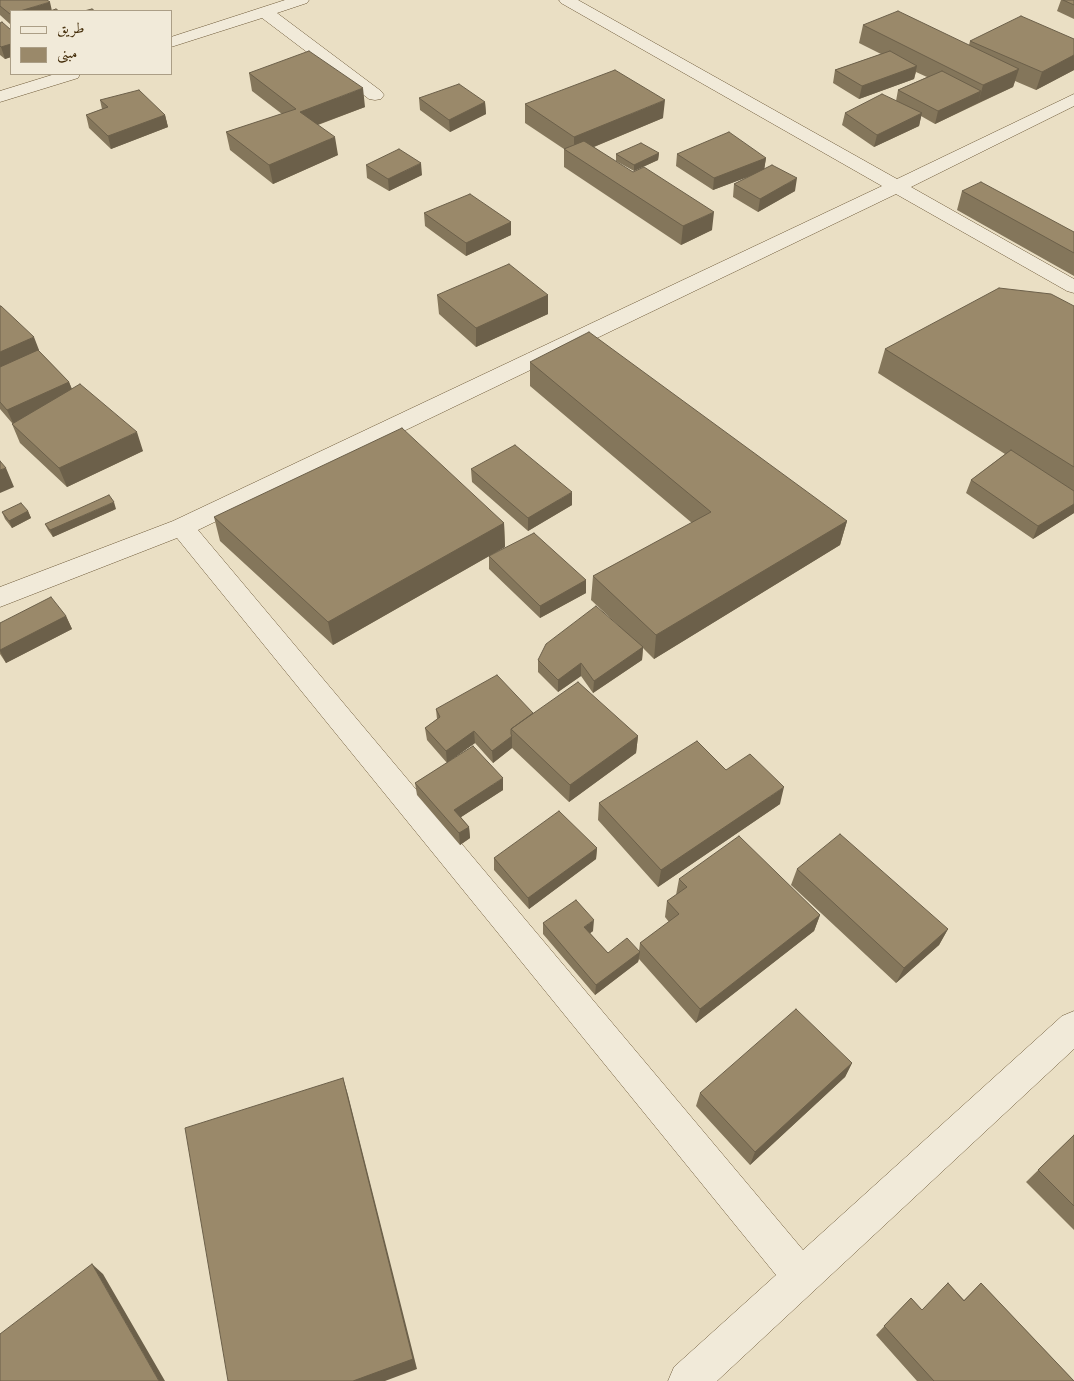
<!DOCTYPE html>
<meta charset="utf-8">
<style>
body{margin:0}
#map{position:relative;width:1074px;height:1381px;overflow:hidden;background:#eadfc4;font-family:"Gentium Book Plus",Amiri,serif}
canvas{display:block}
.legend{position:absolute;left:10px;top:10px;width:162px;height:65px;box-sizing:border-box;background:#f1ead9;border:1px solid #ab9e86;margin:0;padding:6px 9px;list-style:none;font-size:15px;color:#432c09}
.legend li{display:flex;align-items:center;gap:10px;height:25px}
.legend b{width:25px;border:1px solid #ab9e86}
</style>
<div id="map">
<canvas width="1074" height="1381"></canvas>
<ul class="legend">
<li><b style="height:6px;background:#f1ead9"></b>طريق</li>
<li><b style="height:14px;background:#9a896a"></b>مبنى</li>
</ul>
</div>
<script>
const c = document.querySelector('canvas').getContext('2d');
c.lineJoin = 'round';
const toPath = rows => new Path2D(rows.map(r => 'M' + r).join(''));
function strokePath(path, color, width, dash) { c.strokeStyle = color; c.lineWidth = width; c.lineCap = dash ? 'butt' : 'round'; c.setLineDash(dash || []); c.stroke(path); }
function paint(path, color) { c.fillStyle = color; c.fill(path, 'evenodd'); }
const minor = toPath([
 [285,0,309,0,307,3,277,13,381,91,384,95,381,99,375,100,369,99,262,18,171,47,171,37,285,0],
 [559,0,578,0,897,179,1074,94,1074,106,911,187,1074,279,1074,293,1067,291,896,194,198,530,803,1250,1062,1016,1074,1011,1074,1049,717,1381,668,1381,674,1367,776,1275,177,538,0,607,0,587,173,521,882,186,561,3,559,0],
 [55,74,80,74,78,78,0,102,0,91,55,74]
]);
const wall = toPath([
 [0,0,52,11,11,11,11,25,0,15],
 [1061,0,1074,0,1074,19,1057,11],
 [0,23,11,30,11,57,5,59,0,55],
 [863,25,969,45,970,41,1074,39,1074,70,1036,90,1015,81,1013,87,935,124,921,116,919,126,874,147,842,125,845,113,896,101,898,90,927,77,916,72,914,79,859,99,833,83,835,70,881,54,859,43],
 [249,73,365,107,318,125,338,155,273,184,230,150,226,132,282,114,252,91],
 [419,98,485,102,486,114,450,132,420,110],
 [100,100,165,115,168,127,111,149,89,128,86,115,102,109],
 [525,104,663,118,594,147,712,230,681,245,564,167,564,149,525,123],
 [659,153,658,160,634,171,616,161,616,154],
 [677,154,766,158,764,169,795,191,758,212,733,197,734,184,752,175,713,190,676,166],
 [366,165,422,175,389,191,367,178],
 [962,191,1074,232,1074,276,957,210],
 [424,213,511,222,511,235,466,256,425,226],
 [437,295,548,295,548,314,476,347,439,314],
 [0,306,38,350,69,382,72,389,143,451,67,487,20,443,12,424,12,423,0,409],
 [1074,306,1074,513,1033,539,966,493,971,480,1005,454,878,373,885,349],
 [530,362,847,521,840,545,654,659,643,648,642,660,593,693,581,676,558,692,538,672,538,660,622,629,591,600,593,576,692,523,530,386],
 [471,469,572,505,528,531,472,482],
 [116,509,53,537,48,530,45,524],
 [28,511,31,518,12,528,5,519,2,512],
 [214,517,504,523,505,547,333,645,220,541],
 [489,556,586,580,586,593,540,618,489,569],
 [66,616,72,629,6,663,0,654,0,623],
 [436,709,533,713,638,736,636,753,569,802,512,748,493,763,475,743,448,762,503,790,461,817,469,827,470,838,460,845,417,795,415,783,447,763,427,740,425,728,437,719],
 [726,770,780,804,658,887,598,820,599,803],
 [597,848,596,859,529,909,494,870,494,858],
 [797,869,948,929,939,945,896,983,791,885],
 [679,879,820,915,814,931,696,1023,639,959,638,962,595,995,543,934,543,923,593,931,590,933,608,953,639,951,640,943,669,922,665,917,667,901,676,895],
 [852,1063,845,1077,750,1165,696,1106,700,1093],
 [1074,1135,1074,1230,1026,1182],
 [948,1283,964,1300,981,1283,1074,1381,917,1381,876,1335,911,1298,922,1310]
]);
const shadedWall = toPath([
 [50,2,52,11,20,11],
 [11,44,11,57,5,59,1,47],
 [1074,55,1074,70,1036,90,1042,72],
 [917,66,914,79,859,99,862,86],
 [1019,69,1013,87,978,103,983,85],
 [363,88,365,107,303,130,300,112],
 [981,91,978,103,935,124,938,111],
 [665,100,663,118,574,155,574,137],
 [485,102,486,114,450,132,449,120],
 [922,113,919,126,874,147,877,135],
 [165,115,168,127,111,149,108,136],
 [335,137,338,155,273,184,269,165],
 [659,153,658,160,634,171,634,165],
 [766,158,764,171,713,190,714,178],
 [421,163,422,175,389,191,388,179],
 [797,178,795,191,758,212,760,199],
 [714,212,712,230,681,245,683,226],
 [511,222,511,235,466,256,466,243],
 [548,295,548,314,476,347,476,328],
 [34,337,39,350,0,368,0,352],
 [69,382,74,395,13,423,7,410],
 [137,432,143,451,67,487,59,468],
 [6,468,14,487,0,493,0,470],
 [572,492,572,505,528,531,528,518],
 [114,502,116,509,53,537,50,530],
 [1074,504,1074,513,1033,539,1038,526],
 [28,511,31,518,12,528,9,521],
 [847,521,840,545,654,659,656,635],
 [504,523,505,547,333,645,328,622],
 [586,580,586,593,540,618,540,606],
 [66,616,72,629,6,663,0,651,0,650],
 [643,647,642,660,593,693,594,681],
 [581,663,581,676,558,692,558,680],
 [474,731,475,743,447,763,446,751],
 [512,736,512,748,493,763,492,751],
 [638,736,636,753,569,802,570,785],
 [503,778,503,790,455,821,454,810],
 [784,787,780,804,658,887,661,870],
 [469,827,470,838,460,845,459,833],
 [597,848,596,859,529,909,528,898],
 [820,915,814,931,696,1023,700,1009],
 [594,920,593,931,584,938,584,927],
 [948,929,939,945,896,983,904,968],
 [640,952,638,962,595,995,596,985],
 [852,1063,845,1077,750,1165,755,1152],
 [343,1078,348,1095,417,1369,385,1381,353,1381],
 [92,1264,103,1274,165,1381,159,1381]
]);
const building = toPath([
 [0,0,47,0,50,2,20,11,11,11,11,14,10,14,0,6,0,0],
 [1063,0,1074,0,1074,5,1063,0],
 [56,9,59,11,50,11,56,9],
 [92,9,95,11,84,11,92,9],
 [898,11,1019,69,983,85,863,25,898,11],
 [1021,16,1074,39,1074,55,1042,72,970,41,1021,16],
 [2,22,11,30,11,44,1,47,0,46,0,23,2,22],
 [309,51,363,88,300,112,335,137,269,165,226,132,296,109,249,73,309,51],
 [890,51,917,66,862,86,835,70,890,51],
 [615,70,665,100,574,137,525,104,615,70],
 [942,71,981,91,938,111,898,90,942,71],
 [459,84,485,102,449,120,419,98,459,84],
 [139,90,165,115,108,136,86,115,108,107,100,100,139,90],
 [882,94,922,113,877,135,845,113,882,94],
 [729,132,766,158,714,178,677,154,729,132],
 [584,141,633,172,644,167,714,212,683,226,564,149,584,141],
 [641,143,659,153,634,165,616,154,641,143],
 [399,149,421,163,388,179,366,165,399,149],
 [772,165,797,178,760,199,734,184,772,165],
 [981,182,1074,232,1074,253,962,191,981,182],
 [470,194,511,222,466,243,424,213,470,194],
 [509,264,548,295,476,328,437,295,509,264],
 [999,288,1051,294,1074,306,1074,467,885,349,999,288],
 [0,306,1,306,34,337,0,352,0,306],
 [589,332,847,521,656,635,593,576,711,512,530,362,589,332],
 [38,350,69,382,7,410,0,402,0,367,38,350],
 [80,384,137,432,59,468,12,424,80,384],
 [402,428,504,523,328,622,214,517,402,428],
 [515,445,572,492,528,518,471,469,515,445],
 [1011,450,1074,491,1074,504,1038,526,971,480,1011,450],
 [0,461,6,468,0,470,0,461],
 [109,495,114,502,50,530,45,524,109,495],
 [21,503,28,511,9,521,2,512,21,503],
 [534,533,586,580,540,606,489,556,534,533],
 [51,597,66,616,0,650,0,623,51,597],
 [596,606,643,647,594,681,581,663,558,680,538,660,546,644,596,606],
 [497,675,533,713,511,729,511,734,512,736,492,751,474,731,446,751,425,728,440,717,436,709,497,675],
 [578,682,638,736,570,785,511,729,578,682],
 [697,741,726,770,750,754,784,787,661,870,599,803,697,741],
 [473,746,503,778,454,810,469,827,459,833,415,783,473,746],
 [559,811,597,848,528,898,494,858,559,811],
 [840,834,948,929,904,968,797,869,840,834],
 [739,836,820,915,700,1009,640,943,679,914,667,901,687,887,679,879,739,836],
 [576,900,594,920,584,927,608,953,627,938,640,952,596,985,543,923,576,900],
 [796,1009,852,1063,755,1152,700,1093,796,1009],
 [343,1078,413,1359,353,1381,228,1381,185,1128,343,1078],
 [1074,1135,1074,1206,1038,1170,1074,1135],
 [92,1264,159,1381,0,1381,0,1334,92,1264],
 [948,1283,964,1301,981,1283,1074,1381,934,1381,884,1326,911,1298,922,1310,948,1283]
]);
strokePath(minor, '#6d5938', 1);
paint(minor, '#f1ead9');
paint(wall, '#84765b');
paint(shadedWall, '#6c604a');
paint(building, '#9a896a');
strokePath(building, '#6c604a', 1);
</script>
